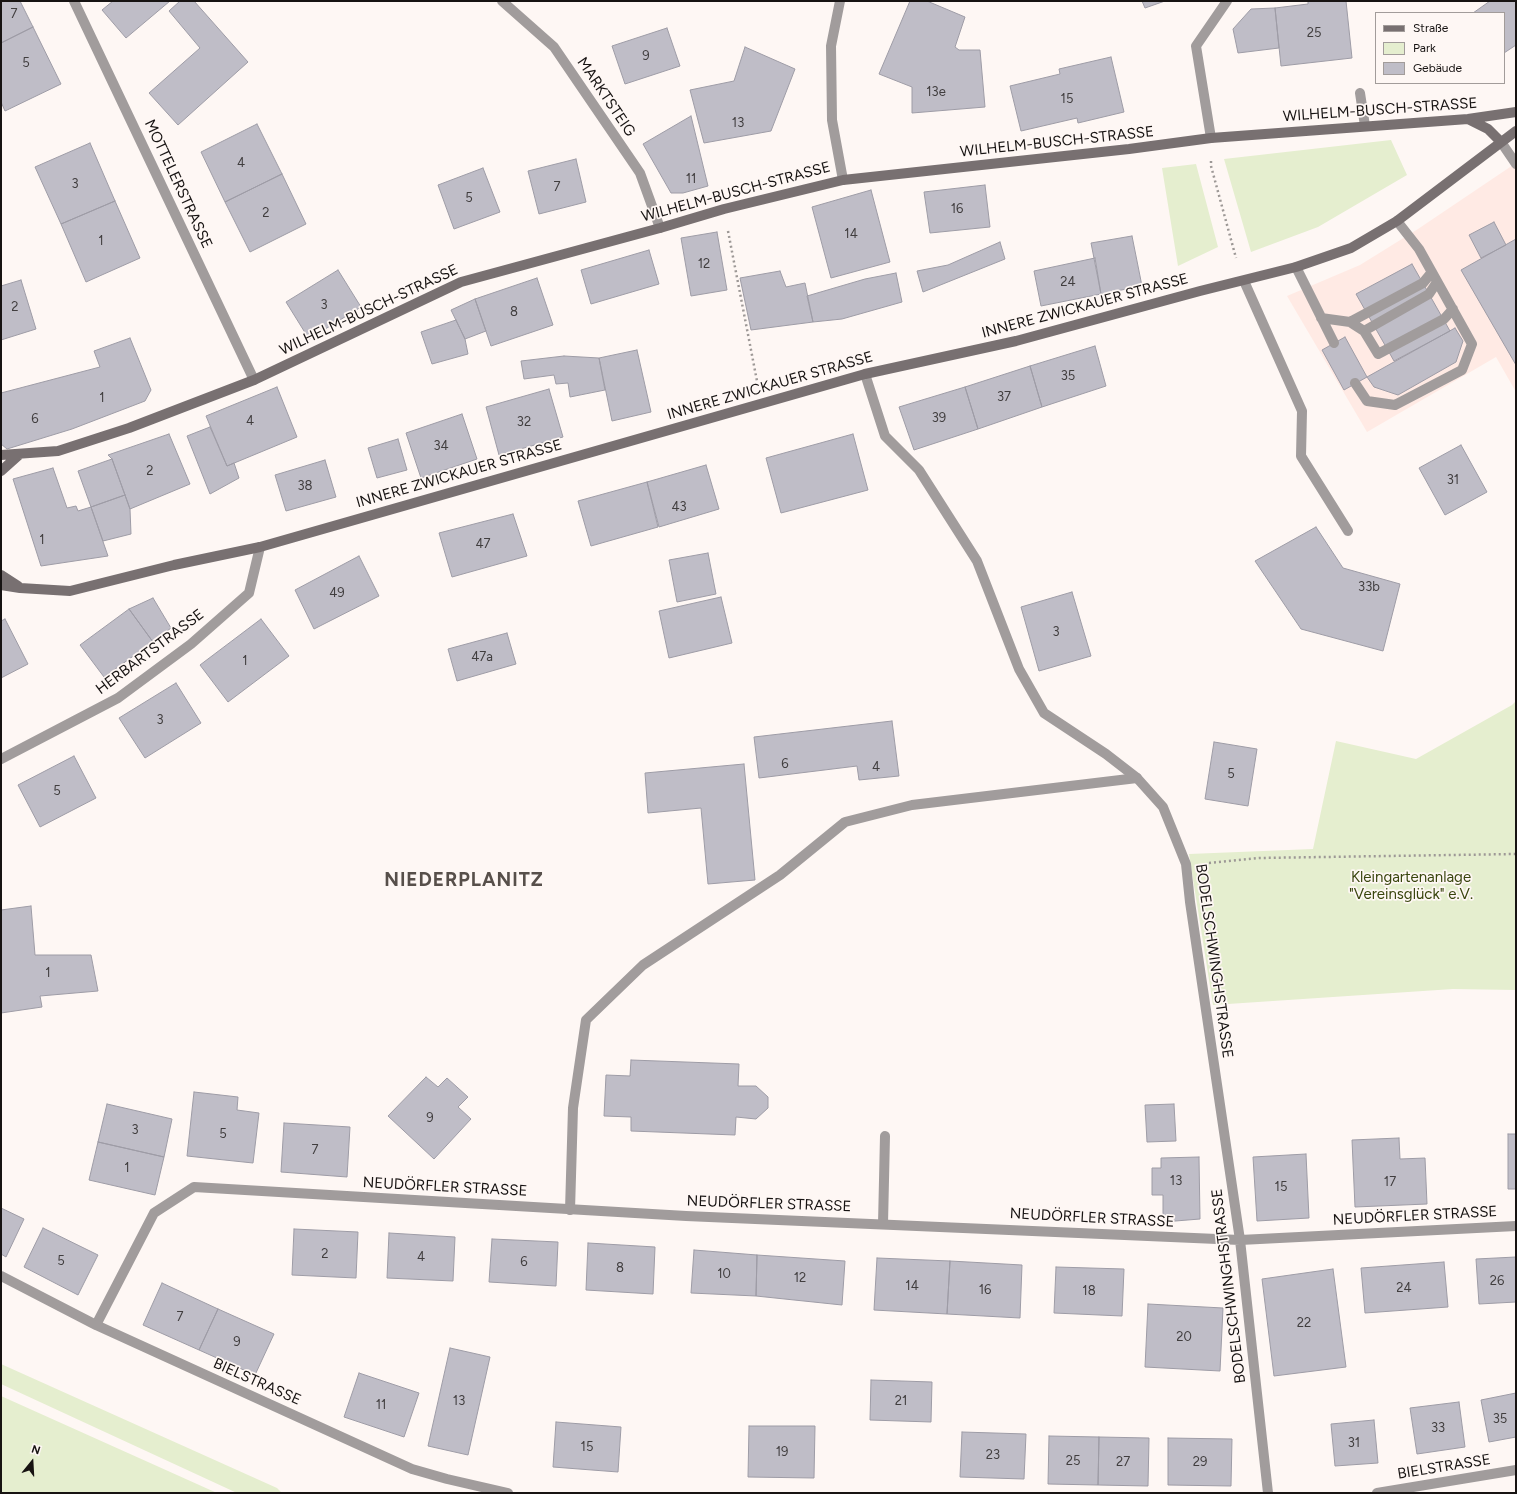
<!DOCTYPE html>
<meta charset="utf-8">
<style>
body{margin:0}
#map{position:relative;width:1517px;height:1494px;overflow:hidden;background:#fef7f4;font-family:Figtree,sans-serif}
canvas{display:block}
.frame{position:absolute;inset:0;border:2px solid #171312;pointer-events:none}
.legend{position:absolute;left:1375px;top:12px;width:130px;height:72px;box-sizing:border-box;background:#fef7f4;border:1px solid #a29c9a;margin:0;padding:5px 7px;list-style:none;font-size:12px;color:#171312}
.legend li{display:flex;align-items:center;gap:8px;height:20px}
.legend b{width:20px;border:1px solid #a29c9a}
.north{position:absolute;left:12px;top:1442px;width:40px;height:40px;-webkit-text-stroke:3px #fef7f4;paint-order:stroke;rotate:18deg;font-size:11px;font-weight:700;line-height:16px;text-align:center;color:#171312}
.north::after{content:'';display:block;margin:auto;width:14px;height:18px;background:#171312;clip-path:polygon(50% 0,100% 100%,50% 72%,0 100%)}
</style>
<div id="map">
<canvas width="1517" height="1494"></canvas>
<div class="frame"></div>
<ul class="legend">
<li><b style="height:5px;background:#787071"></b>Straße</li>
<li><b style="height:11px;background:#e5eecf"></b>Park</li>
<li><b style="height:11px;background:#bfbdc7"></b>Gebäude</li>
</ul>
<div class="north">N</div>
</div>
<script>
const c = document.querySelector('canvas').getContext('2d');
c.lineJoin = 'round';
function paint(path, color) { c.fillStyle = color; c.fill(path, 'evenodd'); }
const toPath = rows => new Path2D(rows.map(r => 'M' + r).join(''));
function strokePath(path, color, width, dash) { c.strokeStyle = color; c.lineWidth = width; c.lineCap = dash ? 'butt' : 'round'; c.setLineDash(dash || []); c.stroke(path); }
function drawText(font, color, halo, rows, align = 'center') {
  c.font = font + ' Figtree,sans-serif'; c.lineWidth = 3.5; c.setLineDash([]); c.textBaseline = 'middle'; c.strokeStyle = halo; c.fillStyle = color; for (const [text, x, y, turn = 0] of rows) {
    c.save(); c.translate(x, y); c.rotate((+turn || 0) * Math.PI / 180); c.textAlign = isNaN(turn) ? turn : align; if (halo) c.strokeText(text, 0, 0); c.fillText(text, 0, 0); c.restore();
  }
}
const commercial = toPath([
 [1516,163,1516,392,1496,357,1367,432,1287,296,1360,265,1418,229]
]);
const green = toPath([
 [1391,140,1407,175,1318,227,1251,252,1224,159],
 [1196,164,1218,247,1178,266,1162,168],
 [1516,701,1516,990,1453,989,1213,1005,1189,854,1313,849,1336,741,1416,759,1512,705],
 [1,1364,277,1488,282,1493,237,1493,1,1384],
 [1,1396,217,1493,1,1493]
]);
const building = toPath([
 [1,1,20,1,33,27,1,43,1,1],
 [113,1,170,1,126,38,102,10,113,1],
 [180,1,194,1,248,62,178,125,149,93,200,48,169,11,180,1],
 [910,1,927,1,965,17,955,47,959,50,980,50,985,107,912,113,912,87,879,74,910,1],
 [1142,1,1165,1,1145,8,1142,1],
 [1308,1,1346,1,1352,58,1281,66,1275,8,1308,4,1308,1],
 [1490,1,1516,1,1516,45,1504,53,1504,13,1473,13,1490,1],
 [1275,8,1279,48,1238,53,1233,29,1251,9,1275,8],
 [33,27,61,84,5,111,1,102,1,43,33,27],
 [667,28,680,66,625,84,612,46,667,28],
 [745,47,795,69,771,131,704,143,690,90,734,81,745,47],
 [1111,57,1124,112,1078,123,1077,118,1021,131,1010,86,1060,74,1059,69,1111,57],
 [691,116,708,186,683,193,671,193,643,144,691,116],
 [257,124,282,174,225,202,201,152,257,124],
 [90,143,115,201,61,224,35,167,90,143],
 [576,159,586,202,539,214,528,171,576,159],
 [483,168,500,212,454,229,438,185,483,168],
 [282,174,306,224,250,252,225,202,282,174],
 [985,185,990,227,930,233,924,192,985,185],
 [871,190,890,262,831,278,812,207,871,190],
 [115,201,140,258,86,282,61,224,115,201],
 [1494,222,1506,245,1481,258,1469,235,1494,222],
 [717,232,727,290,691,296,681,238,717,232],
 [1132,236,1142,286,1101,294,1091,243,1132,236],
 [1516,239,1516,365,1461,270,1516,239],
 [1000,242,1005,259,923,292,917,271,948,265,1000,242],
 [649,250,659,284,591,304,581,270,649,250],
 [1095,258,1101,294,1041,306,1034,271,1095,258],
 [1412,264,1450,331,1394,361,1356,294,1412,264],
 [338,270,361,307,309,339,286,302,338,270],
 [780,271,786,287,805,283,813,322,751,330,740,278,780,271],
 [896,273,902,302,842,319,813,322,807,296,865,279,896,273],
 [537,278,553,325,491,346,475,299,537,278],
 [21,280,36,329,1,340,1,286,21,280],
 [475,299,486,331,465,339,451,310,475,299],
 [456,320,465,339,468,354,432,364,421,332,456,320],
 [1455,328,1463,341,1456,362,1398,395,1374,387,1367,377,1455,328],
 [1345,337,1367,377,1344,390,1322,350,1345,337],
 [130,338,151,390,145,401,72,429,7,449,1,444,1,393,100,367,94,351,130,338],
 [1095,346,1106,386,1042,407,1030,366,1095,346],
 [637,350,651,412,612,421,599,358,637,350],
 [564,356,599,358,605,390,570,397,568,383,556,384,554,375,524,379,521,361,564,356],
 [1030,366,1042,407,978,429,965,387,1030,366],
 [277,387,297,437,227,466,206,416,277,387],
 [965,387,978,429,914,450,899,407,965,387],
 [549,389,563,437,499,455,486,407,549,389],
 [462,414,477,459,421,478,406,433,462,414],
 [210,427,227,466,234,463,239,478,210,494,187,436,210,427],
 [169,434,190,484,130,509,112,459,108,455,169,434],
 [853,434,868,490,781,513,766,458,853,434],
 [398,439,407,470,377,478,368,448,398,439],
 [1461,445,1487,492,1445,515,1419,468,1461,445],
 [112,459,125,495,91,507,78,471,112,459],
 [325,460,336,497,286,511,275,475,325,460],
 [706,465,719,509,659,527,647,482,706,465],
 [53,468,67,508,76,506,78,511,91,507,108,556,41,566,13,479,53,468],
 [647,482,658,527,591,546,578,501,647,482],
 [125,495,130,509,131,534,103,541,91,507,125,495],
 [513,514,527,556,452,577,439,533,513,514],
 [1316,527,1343,568,1400,584,1383,651,1301,629,1255,561,1316,527],
 [708,553,716,594,677,602,669,560,708,553],
 [359,556,379,596,314,629,295,590,359,556],
 [1072,592,1091,656,1039,671,1021,607,1072,592],
 [721,597,732,643,669,658,659,611,721,597],
 [153,598,171,628,153,642,129,609,153,598],
 [129,609,153,642,104,677,80,645,129,609],
 [5,619,28,664,1,678,1,621,5,619],
 [261,619,289,656,228,702,200,665,261,619],
 [507,633,516,664,457,681,448,649,507,633],
 [176,683,201,723,145,758,119,718,176,683],
 [892,721,899,776,859,780,857,766,759,778,754,737,892,721],
 [1214,742,1257,749,1248,806,1205,799,1214,742],
 [74,756,96,798,40,827,18,785,74,756],
 [744,764,755,880,708,884,701,808,648,813,645,773,744,764],
 [31,906,35,955,91,955,98,991,40,996,42,1007,1,1013,1,910,31,906],
 [631,1060,739,1064,738,1086,756,1086,768,1097,768,1108,756,1119,736,1117,735,1135,631,1131,631,1117,604,1116,606,1075,630,1076,631,1060],
 [426,1077,438,1087,447,1078,468,1097,458,1107,471,1119,434,1159,388,1116,426,1077],
 [194,1092,238,1097,237,1110,259,1113,253,1163,187,1156,194,1092],
 [107,1104,172,1119,164,1157,98,1142,107,1104],
 [1174,1104,1176,1141,1147,1142,1145,1105,1174,1104],
 [284,1123,350,1127,347,1177,281,1172,284,1123],
 [1508,1134,1516,1134,1516,1189,1508,1189,1508,1134],
 [1399,1138,1400,1159,1425,1158,1427,1204,1355,1207,1352,1140,1399,1138],
 [98,1142,164,1157,155,1195,89,1180,98,1142],
 [1306,1154,1309,1218,1257,1221,1253,1157,1306,1154],
 [1199,1157,1200,1219,1163,1222,1163,1195,1152,1195,1152,1168,1161,1168,1161,1158,1199,1157],
 [1,1208,24,1219,6,1257,1,1254,1,1208],
 [43,1228,98,1255,78,1295,24,1267,43,1228],
 [294,1229,358,1232,356,1278,292,1275,294,1229],
 [389,1233,455,1237,453,1281,387,1278,389,1233],
 [492,1239,558,1242,556,1286,489,1282,492,1239],
 [588,1243,655,1247,653,1294,586,1290,588,1243],
 [694,1250,757,1255,756,1296,691,1293,694,1250],
 [757,1255,845,1261,842,1305,756,1296,757,1255],
 [1516,1257,1516,1302,1479,1304,1476,1259,1516,1257],
 [877,1258,950,1261,947,1314,874,1310,877,1258],
 [950,1261,1022,1265,1020,1318,947,1314,950,1261],
 [1444,1262,1448,1307,1365,1313,1361,1268,1444,1262],
 [1056,1267,1124,1269,1122,1316,1054,1313,1056,1267],
 [1333,1269,1346,1367,1274,1376,1262,1279,1333,1269],
 [162,1283,218,1309,199,1350,143,1325,162,1283],
 [1148,1304,1223,1308,1220,1371,1145,1367,1148,1304],
 [218,1309,274,1334,255,1375,199,1350,218,1309],
 [450,1348,490,1357,468,1455,428,1446,450,1348],
 [359,1373,419,1393,404,1437,344,1417,359,1373],
 [871,1380,932,1382,931,1422,870,1420,871,1380],
 [1516,1393,1516,1437,1489,1442,1481,1400,1516,1393],
 [1459,1402,1465,1447,1417,1454,1410,1408,1459,1402],
 [1374,1420,1378,1463,1335,1466,1331,1424,1374,1420],
 [556,1422,621,1427,618,1472,553,1467,556,1422],
 [749,1426,815,1426,814,1478,748,1477,749,1426],
 [962,1432,1026,1434,1024,1479,960,1477,962,1432],
 [1049,1436,1099,1437,1098,1485,1048,1484,1049,1436],
 [1099,1437,1149,1438,1148,1486,1098,1485,1099,1437],
 [1168,1438,1232,1439,1231,1486,1168,1485,1168,1438]
]);
const path = toPath([
 [1211,161,1211,166,1236,258],
 [728,231,757,381],
 [1209,863,1259,858,1516,854]
]);
const lane = toPath([
 [1360,93,1365,126],
 [1211,138,1196,46,1227,1],
 [1501,142,1516,164],
 [1296,267,1334,343],
 [1244,281,1302,411,1301,456,1348,531],
 [1321,318,1350,322,1423,283,1432,272],
 [1350,322,1364,331,1378,354,1444,319,1453,309],
 [1364,331,1429,294,1437,282],
 [1355,383,1367,401,1395,405,1462,370,1472,344,1419,249,1397,221],
 [570,1210,573,1108,586,1020,643,965,780,875,845,822,912,805,1137,778],
 [883,1224,885,1136]
]);
const street = toPath([
 [74,1,254,380],
 [502,1,554,47,640,173,660,228],
 [840,1,831,46,832,120,843,180],
 [865,374,885,436,919,470,977,561,1019,669,1044,713,1106,754,1137,778,1163,807,1186,864,1190,902,1240,1240,1268,1493],
 [1,759,118,698,191,644,249,593,260,547],
 [1,1276,96,1325,412,1469,447,1479,508,1493],
 [96,1325,154,1213,194,1187,686,1216,1240,1240,1516,1226],
 [1377,1493,1516,1470]
]);
const secondary = toPath([
 [1468,119,1488,129,1501,142],
 [1,455,58,451,129,428,254,380,461,282,660,228,724,209,843,180,1129,149,1211,138,1468,119,1516,112],
 [1,471,20,454],
 [1,575,18,586],
 [1,585,20,588,70,591,174,565,260,547,865,374,1016,341,1200,291,1296,267,1351,248,1397,221,1516,131]
]);
const numberNames = [
 ["7",14,14],
 ["25",1314,33],
 ["9",646,56],
 ["5",26,63],
 ["13e",936,92],
 ["15",1067,99],
 ["13",738,123],
 ["4",241,163],
 ["11",691,179],
 ["3",75,184],
 ["7",557,187],
 ["5",469,198],
 ["16",957,209],
 ["2",266,213],
 ["14",851,234],
 ["1",101,241],
 ["12",704,264],
 ["24",1068,282],
 ["3",324,305],
 ["2",15,307],
 ["8",514,312],
 ["35",1068,376],
 ["37",1004,397],
 ["1",102,398],
 ["39",939,418],
 ["6",35,419],
 ["4",250,421],
 ["32",524,422],
 ["34",441,446],
 ["2",150,471],
 ["31",1453,480],
 ["38",305,486],
 ["43",679,507],
 ["1",42,540],
 ["47",483,544],
 ["33b",1369,587],
 ["49",337,593],
 ["3",1056,632],
 ["47a",482,657],
 ["1",245,661],
 ["3",160,720],
 ["6",785,764],
 ["4",876,767],
 ["5",1231,774],
 ["5",57,791],
 ["1",48,973],
 ["9",430,1118],
 ["3",135,1130],
 ["5",223,1134],
 ["7",315,1150],
 ["1",127,1168],
 ["13",1176,1181],
 ["17",1390,1182],
 ["15",1281,1187],
 ["2",325,1254],
 ["4",421,1257],
 ["5",61,1261],
 ["6",524,1262],
 ["8",620,1268],
 ["10",724,1274],
 ["12",800,1278],
 ["26",1497,1281],
 ["14",912,1286],
 ["24",1404,1288],
 ["16",985,1290],
 ["18",1089,1291],
 ["7",180,1317],
 ["22",1304,1323],
 ["20",1184,1337],
 ["9",237,1342],
 ["13",459,1401],
 ["21",901,1401],
 ["11",381,1405],
 ["35",1500,1419],
 ["33",1438,1428],
 ["31",1354,1443],
 ["15",587,1447],
 ["19",782,1452],
 ["23",993,1455],
 ["25",1073,1461],
 ["27",1123,1462],
 ["29",1200,1462]
];
const streetNames = [
 ["MARKTSTEIG",606,97,56],
 ["WILHELM-BUSCH-STRASSE",1380,110,-4],
 ["WILHELM-BUSCH-STRASSE",1057,142,-6],
 ["MOTTELERSTRASSE",178,184,65],
 ["WILHELM-BUSCH-STRASSE",736,192,-15],
 ["INNERE ZWICKAUER STRASSE",1085,306,-15],
 ["WILHELM-BUSCH-STRASSE",369,310,-25],
 ["INNERE ZWICKAUER STRASSE",770,386,-16],
 ["INNERE ZWICKAUER STRASSE",459,474,-16],
 ["HERBARTSTRASSE",150,652,-37],
 ["BODELSCHWINGHSTRASSE",1214,961,82],
 ["NEUDÖRFLER STRASSE",445,1187,3],
 ["NEUDÖRFLER STRASSE",769,1204,2],
 ["NEUDÖRFLER STRASSE",1415,1216,-3],
 ["NEUDÖRFLER STRASSE",1092,1218,3],
 ["BODELSCHWINGHSTRASSE",1229,1286,-97],
 ["BIELSTRASSE",257,1382,24],
 ["BIELSTRASSE",1444,1467,-9]
];
const parkNames = [
 ["Kleingartenanlage",1411,878],
 ["\"Vereinsglück\" e.V.",1411,895]
];
const districtNames = [
 ["NIEDERPLANITZ",464,880]
];
paint(commercial, '#ffeae4');
paint(green, '#e5eecf');
paint(building, '#bfbdc7');
strokePath(building, '#9e9ca6', 1);
strokePath(path, '#9d9896', 2.5, [2, 3]);
strokePath(lane, '#a19c9c', 10);
strokePath(street, '#a19c9c', 10);
strokePath(secondary, '#787071', 10);
drawText('13px', '#413e3f', null, numberNames);
drawText('15px', '#171312', '#fef7f4', streetNames);
drawText('15px', '#39450d', '#fef7f4', parkNames);
c.letterSpacing = '1px';
drawText('bold 19px', '#574f4a', '#fef7f4', districtNames);
c.letterSpacing = '0px';
</script>
